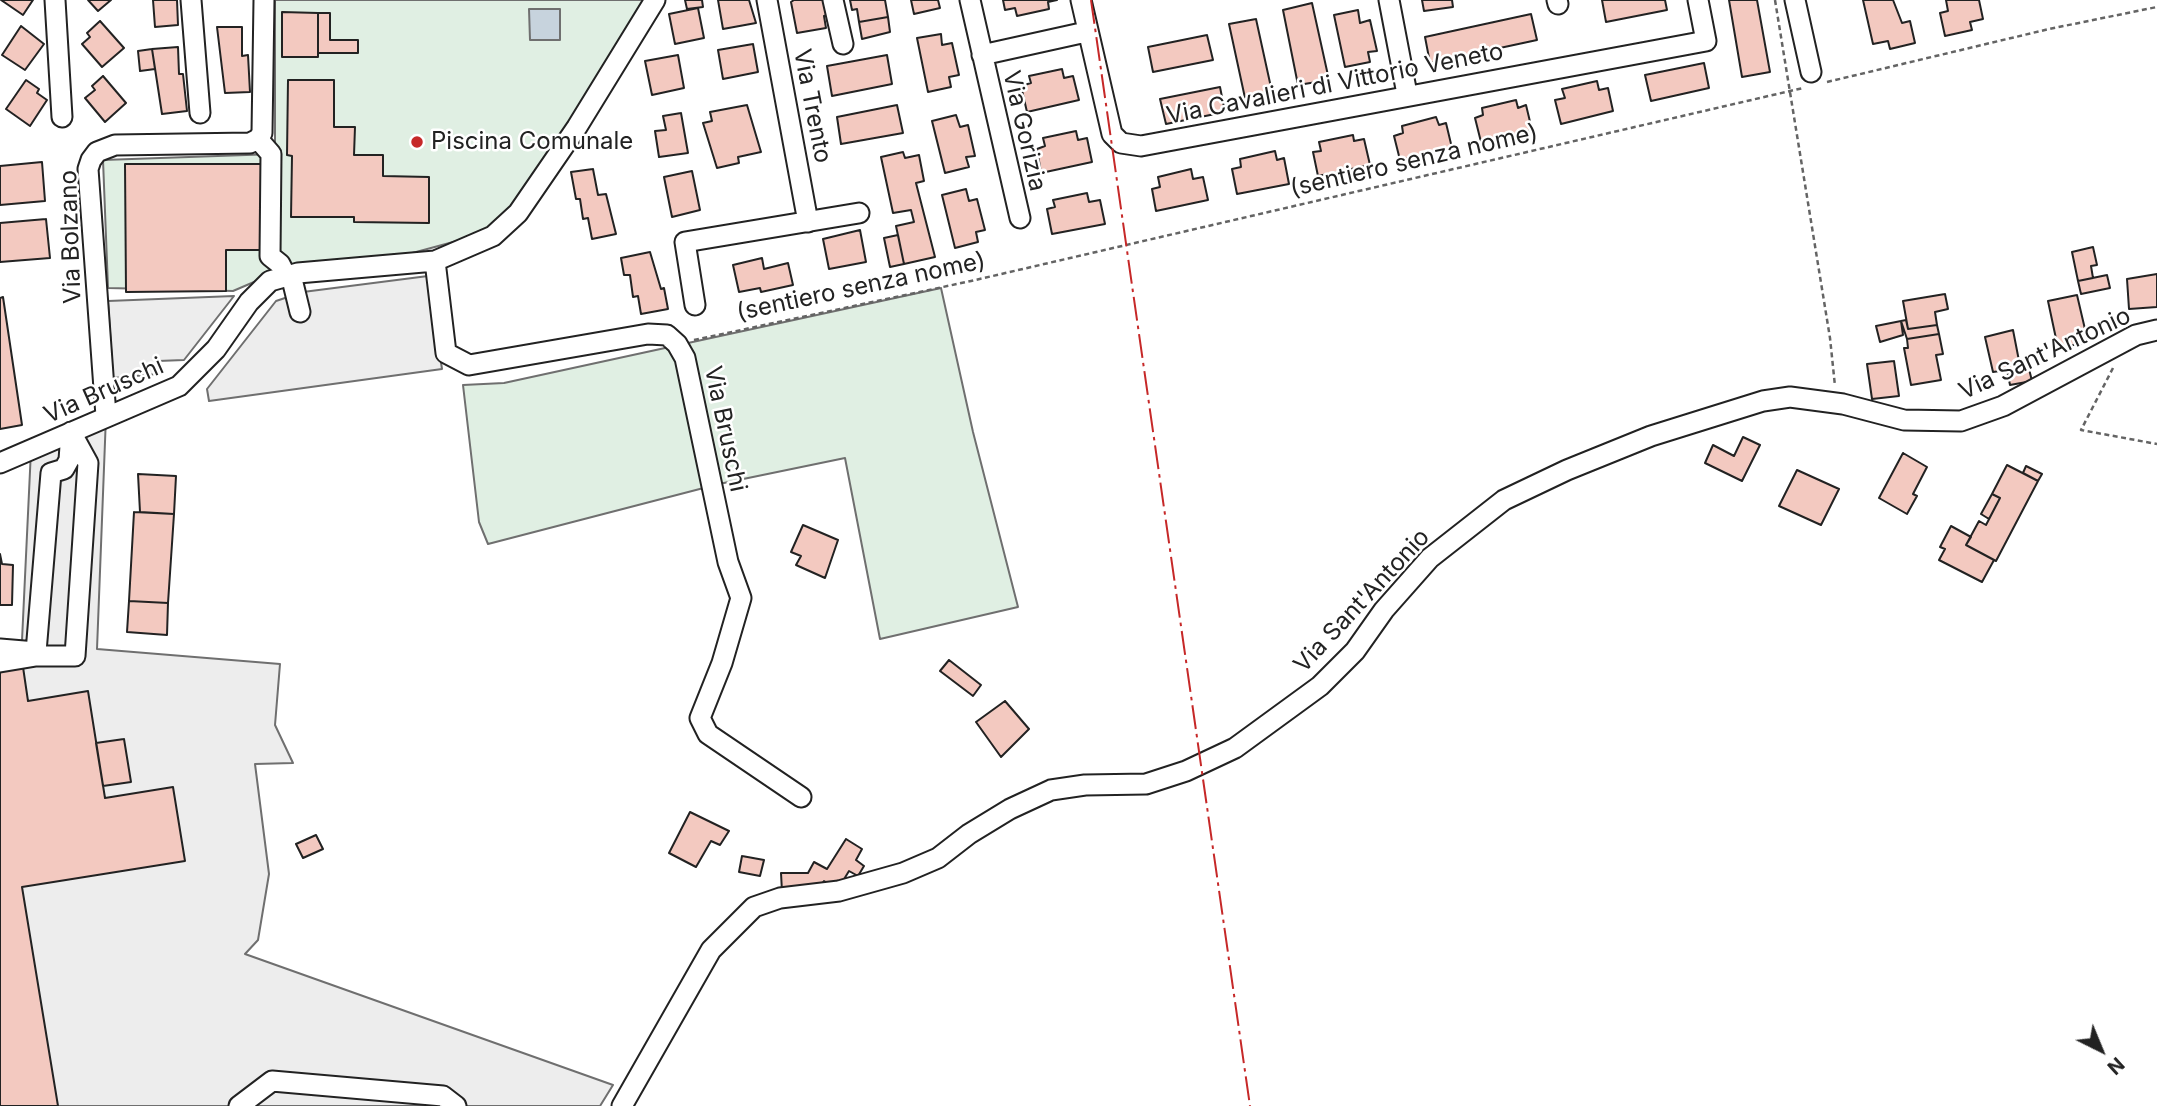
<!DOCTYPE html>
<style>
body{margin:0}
#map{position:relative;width:2157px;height:1106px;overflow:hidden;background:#fff;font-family:Inter,sans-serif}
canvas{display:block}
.north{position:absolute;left:2066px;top:1015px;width:70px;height:70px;-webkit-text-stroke:5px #fff;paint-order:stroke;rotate:137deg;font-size:19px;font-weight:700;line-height:28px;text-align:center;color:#222}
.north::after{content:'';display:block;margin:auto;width:24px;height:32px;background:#222;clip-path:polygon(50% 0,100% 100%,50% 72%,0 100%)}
</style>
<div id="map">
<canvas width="2157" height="1106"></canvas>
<div class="north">N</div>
</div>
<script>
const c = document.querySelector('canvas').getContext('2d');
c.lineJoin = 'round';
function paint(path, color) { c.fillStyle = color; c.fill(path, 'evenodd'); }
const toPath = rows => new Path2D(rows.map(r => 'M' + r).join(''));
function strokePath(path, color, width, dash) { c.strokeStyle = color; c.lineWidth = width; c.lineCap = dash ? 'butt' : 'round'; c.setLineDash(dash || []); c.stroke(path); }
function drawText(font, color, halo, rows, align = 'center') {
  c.font = font + ' Inter,sans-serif'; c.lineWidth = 5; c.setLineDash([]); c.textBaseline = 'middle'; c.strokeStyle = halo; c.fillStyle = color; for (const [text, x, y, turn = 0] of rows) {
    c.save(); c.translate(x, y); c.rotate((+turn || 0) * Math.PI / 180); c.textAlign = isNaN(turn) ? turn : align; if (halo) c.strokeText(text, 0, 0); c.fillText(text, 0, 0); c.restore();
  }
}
const green = toPath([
 [275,0,646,0,567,130,511,208,479,235,405,255,268,276,233,291,108,288,103,160,275,154,275,0],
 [941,288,973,432,1018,607,880,639,845,458,719,484,488,544,479,522,463,385,504,383,941,288]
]);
const parking = toPath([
 [428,276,442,369,209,401,207,389,276,301,303,292,428,276],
 [234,296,184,360,158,361,157,374,113,378,108,301,234,296],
 [106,416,97,649,280,664,275,725,293,763,255,764,269,874,258,940,245,954,613,1085,600,1106,0,1106,31,450,106,416]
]);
const water = toPath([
 [529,9,560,9,560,40,530,40,529,9]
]);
const building = toPath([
 [1,0,33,0,23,15,1,0],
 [88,0,111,0,98,11,88,0],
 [153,0,177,0,178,25,155,27,153,0],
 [685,0,702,0,703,7,687,9,685,0],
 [718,0,749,0,756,23,723,29,718,0],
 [794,0,827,0,830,14,824,16,826,28,797,33,791,2,794,0],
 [850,0,885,0,888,17,859,22,857,9,852,10,850,0],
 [911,0,938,0,940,8,914,14,911,0],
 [1003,0,1057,0,1048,2,1049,9,1017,16,1015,8,1005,10,1003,0],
 [1422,0,1452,0,1453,7,1424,11,1422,0],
 [1602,0,1665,0,1667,10,1606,22,1602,0],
 [1729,0,1757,0,1770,72,1742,77,1729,0],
 [1863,0,1893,0,1902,23,1910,21,1915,43,1890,49,1888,41,1873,44,1863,0],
 [1946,0,1979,0,1983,19,1970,22,1972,30,1945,36,1940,13,1948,11,1946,0],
 [1312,3,1329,80,1298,85,1283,10,1312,3],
 [698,8,704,38,675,44,669,14,698,8],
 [1358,10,1360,23,1370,20,1377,51,1368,52,1370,62,1345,67,1334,15,1358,10],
 [282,12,318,13,318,57,282,57,282,12],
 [318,13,330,13,330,40,358,40,358,53,318,53,318,13],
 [1531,14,1537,40,1430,63,1425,37,1531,14],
 [888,17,890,32,862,39,859,22,888,17],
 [1256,19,1272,92,1245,98,1229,24,1256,19],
 [100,21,124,48,102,67,82,44,90,37,87,33,100,21],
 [21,26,44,44,25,70,2,55,21,26],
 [217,27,242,27,242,56,248,55,250,92,225,93,217,27],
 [941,34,942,45,952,43,959,75,949,77,951,87,928,92,917,38,941,34],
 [1207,35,1213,60,1153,72,1148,47,1207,35],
 [753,44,758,72,723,79,718,50,753,44],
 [178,47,179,74,183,74,187,111,162,114,152,49,178,47],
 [152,49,155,69,140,71,138,51,152,49],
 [678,55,684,88,652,95,645,61,678,55],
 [887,55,892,84,832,96,827,66,887,55],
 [1704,63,1709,88,1651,101,1645,75,1704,63],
 [1062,69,1064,78,1073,76,1079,100,1027,112,1021,86,1031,83,1029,76,1062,69],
 [103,76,126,103,105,122,85,98,95,90,92,86,103,76],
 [26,80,39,89,37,93,47,100,30,126,6,109,26,80],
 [288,80,334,80,334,127,355,127,354,155,383,155,383,176,429,177,429,223,354,222,354,217,291,217,292,156,287,155,288,80],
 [1597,81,1599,90,1608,88,1613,111,1561,124,1555,100,1565,98,1562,89,1597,81],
 [1220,87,1225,112,1166,124,1160,99,1220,87],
 [1516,100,1518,108,1526,105,1532,130,1481,142,1475,118,1483,115,1482,108,1516,100],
 [747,105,761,152,738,157,739,163,717,168,703,123,712,121,710,112,747,105],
 [897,105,903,133,841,144,837,117,897,105],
 [681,113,688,153,659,157,655,131,666,130,663,116,681,113],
 [956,115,960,127,968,125,975,156,966,157,969,167,945,173,932,121,956,115],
 [1436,117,1439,125,1446,123,1452,148,1400,160,1394,136,1403,133,1402,126,1436,117],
 [1076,131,1078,140,1087,138,1092,162,1041,173,1037,149,1045,146,1043,138,1076,131],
 [1353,135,1354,141,1364,139,1370,165,1318,176,1313,152,1321,151,1319,142,1353,135],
 [1275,151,1277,160,1284,158,1289,184,1237,194,1232,169,1241,167,1240,159,1275,151],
 [903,152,905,158,919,155,924,181,916,183,935,257,904,264,896,226,914,222,911,210,893,213,881,157,903,152],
 [42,162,45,201,0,205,0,166,42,162],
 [125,164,267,164,267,250,226,250,226,291,126,292,125,164],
 [593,169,598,195,606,194,616,234,592,239,588,218,583,219,580,199,576,199,571,172,593,169],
 [1191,169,1193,179,1203,177,1208,200,1156,211,1152,189,1160,187,1158,177,1191,169],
 [692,171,700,210,672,217,664,177,692,171],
 [966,189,969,201,977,199,985,230,976,232,978,242,955,248,942,195,966,189],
 [1087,193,1089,202,1100,200,1105,224,1052,234,1047,209,1055,207,1053,200,1087,193],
 [46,219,50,258,0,262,0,223,46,219],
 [860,230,866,262,829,269,823,239,860,230],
 [898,235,904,264,890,267,884,238,898,235],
 [2093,247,2097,265,2091,266,2093,278,2078,281,2072,252,2093,247],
 [650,252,661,289,664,288,668,309,641,314,638,296,633,297,630,275,624,275,621,258,650,252],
 [762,258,764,269,788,263,793,285,761,292,760,288,739,292,733,265,762,258],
 [2157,274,2157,307,2129,309,2127,279,2157,274],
 [2107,275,2110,288,2081,294,2078,281,2107,275],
 [1945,294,1948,309,1935,312,1937,325,1908,329,1903,301,1945,294],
 [2077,295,2088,342,2058,348,2048,301,2077,295],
 [3,297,22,425,0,429,0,298,3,297],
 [1906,320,1908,329,1937,325,1939,334,1907,339,1901,321,1906,320],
 [1901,321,1903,335,1880,342,1876,326,1901,321],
 [2013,330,2020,366,2028,365,2032,381,2010,385,2007,370,1993,372,1985,337,2013,330],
 [1939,334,1943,354,1936,355,1941,380,1911,385,1904,348,1908,348,1907,339,1939,334],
 [1894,361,1899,396,1872,399,1867,364,1894,361],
 [1743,437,1760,445,1742,481,1705,463,1713,445,1734,456,1743,437],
 [1903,453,1927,467,1913,494,1917,496,1907,514,1879,498,1903,453],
 [2007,465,2038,481,1996,561,1966,545,1979,521,1986,525,2000,498,1992,494,2007,465],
 [2026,466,2042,474,2038,481,2023,473,2026,466],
 [1797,470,1839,489,1821,525,1779,506,1797,470],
 [138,474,176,476,174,514,140,512,138,474],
 [1992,494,2000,498,1989,519,1981,514,1992,494],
 [134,512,174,514,168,603,129,601,134,512],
 [803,525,838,540,825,578,796,565,801,556,791,552,803,525],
 [1951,526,1971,537,1966,545,1994,560,1982,582,1939,560,1945,549,1940,547,1951,526],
 [0,554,2,564,13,565,12,605,0,605,0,554],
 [129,601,168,603,167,635,127,632,129,601],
 [949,660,981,685,973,696,940,671,949,660],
 [23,667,28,701,88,691,105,798,173,787,185,861,22,887,58,1106,0,1106,0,670,23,667],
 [1005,701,1029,729,1001,757,976,722,1005,701],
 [124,739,131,782,103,786,96,743,124,739],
 [690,812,729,831,720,845,711,841,696,867,669,853,690,812],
 [316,835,323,849,303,858,296,844,316,835],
 [846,839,862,849,856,860,864,866,858,876,849,871,838,889,824,881,817,891,782,892,781,873,808,873,814,862,827,869,846,839],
 [742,856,764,860,760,876,739,872,742,856]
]);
const path = toPath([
 [1775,0,1830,338,1835,386],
 [1827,82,2049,29,2157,7],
 [694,340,971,281,1803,88],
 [2113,368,2081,430,2157,444]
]);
const minor = toPath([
 [55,0,62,117],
 [191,0,200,113],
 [767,0,808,222],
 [833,0,843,44],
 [970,0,1020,218],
 [1081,0,1112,134,1121,143,1141,146,1706,41,1698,0],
 [1389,0,1407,94],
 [1557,0,1558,4],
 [1795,0,1811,72],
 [982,55,1086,32],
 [258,139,271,154,270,256,280,264,286,276],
 [435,261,446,353,469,365,648,334,667,335,677,344,685,358,728,562,741,598,722,663,700,718,708,734,801,797],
 [291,275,300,312],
 [695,305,685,242,859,213],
 [106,416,88,169,91,160,97,152,115,145,250,143,258,139,262,133,264,0],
 [0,463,179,386,216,349,249,302,270,281,298,273,435,261,493,236,518,213,577,127,655,0],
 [0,649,36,652,51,473,64,469,69,460,71,432,88,463,75,656,36,656,0,662],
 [239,1106,272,1081,443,1096,456,1106],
 [622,1106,711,950,754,907,780,898,839,891,903,873,938,858,969,834,1010,809,1051,790,1085,785,1146,784,1186,771,1235,748,1320,686,1355,651,1384,610,1430,558,1504,500,1567,470,1651,436,1763,401,1790,397,1843,404,1904,420,1961,421,2003,406,2136,335,2157,330]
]);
const power = toPath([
 [1091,0,1250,1106]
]);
const markers = [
 [417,142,7,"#c62828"]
];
const streetNames = [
 ["Via Cavalieri di Vittorio Veneto",1335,84,-11],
 ["Via Trento",812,106,79],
 ["Via Gorizia",1024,131,77],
 ["(sentiero senza nome)",1414,161,-13],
 ["Via Bolzano",71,237,-92],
 ["(sentiero senza nome)",861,287,-12],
 ["Via Sant'Antonio",2045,354,-25],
 ["Via Bruschi",104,391,-24],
 ["Via Bruschi",725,429,78],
 ["Via Sant'Antonio",1362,601,-47]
];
const poiNames = [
 ["Piscina Comunale",431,142]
];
paint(green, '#e0efe3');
strokePath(green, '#6f6f6f', 2);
paint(parking, '#ededed');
strokePath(parking, '#6f6f6f', 2);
paint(water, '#c7d3dd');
strokePath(water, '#6f6f6f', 2);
paint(building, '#f3c9c0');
strokePath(building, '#222', 2);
strokePath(minor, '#222', 23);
strokePath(path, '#646464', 2.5, [5, 3.5]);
strokePath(minor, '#fff', 19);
strokePath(power, '#c62828', 2, [24, 5, 3.5, 5]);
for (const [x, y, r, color] of markers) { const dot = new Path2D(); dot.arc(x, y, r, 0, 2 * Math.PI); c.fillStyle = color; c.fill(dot); strokePath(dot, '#fff', 2.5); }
drawText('24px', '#222', '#fff', streetNames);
drawText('24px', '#222', '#fff', poiNames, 'left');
</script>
